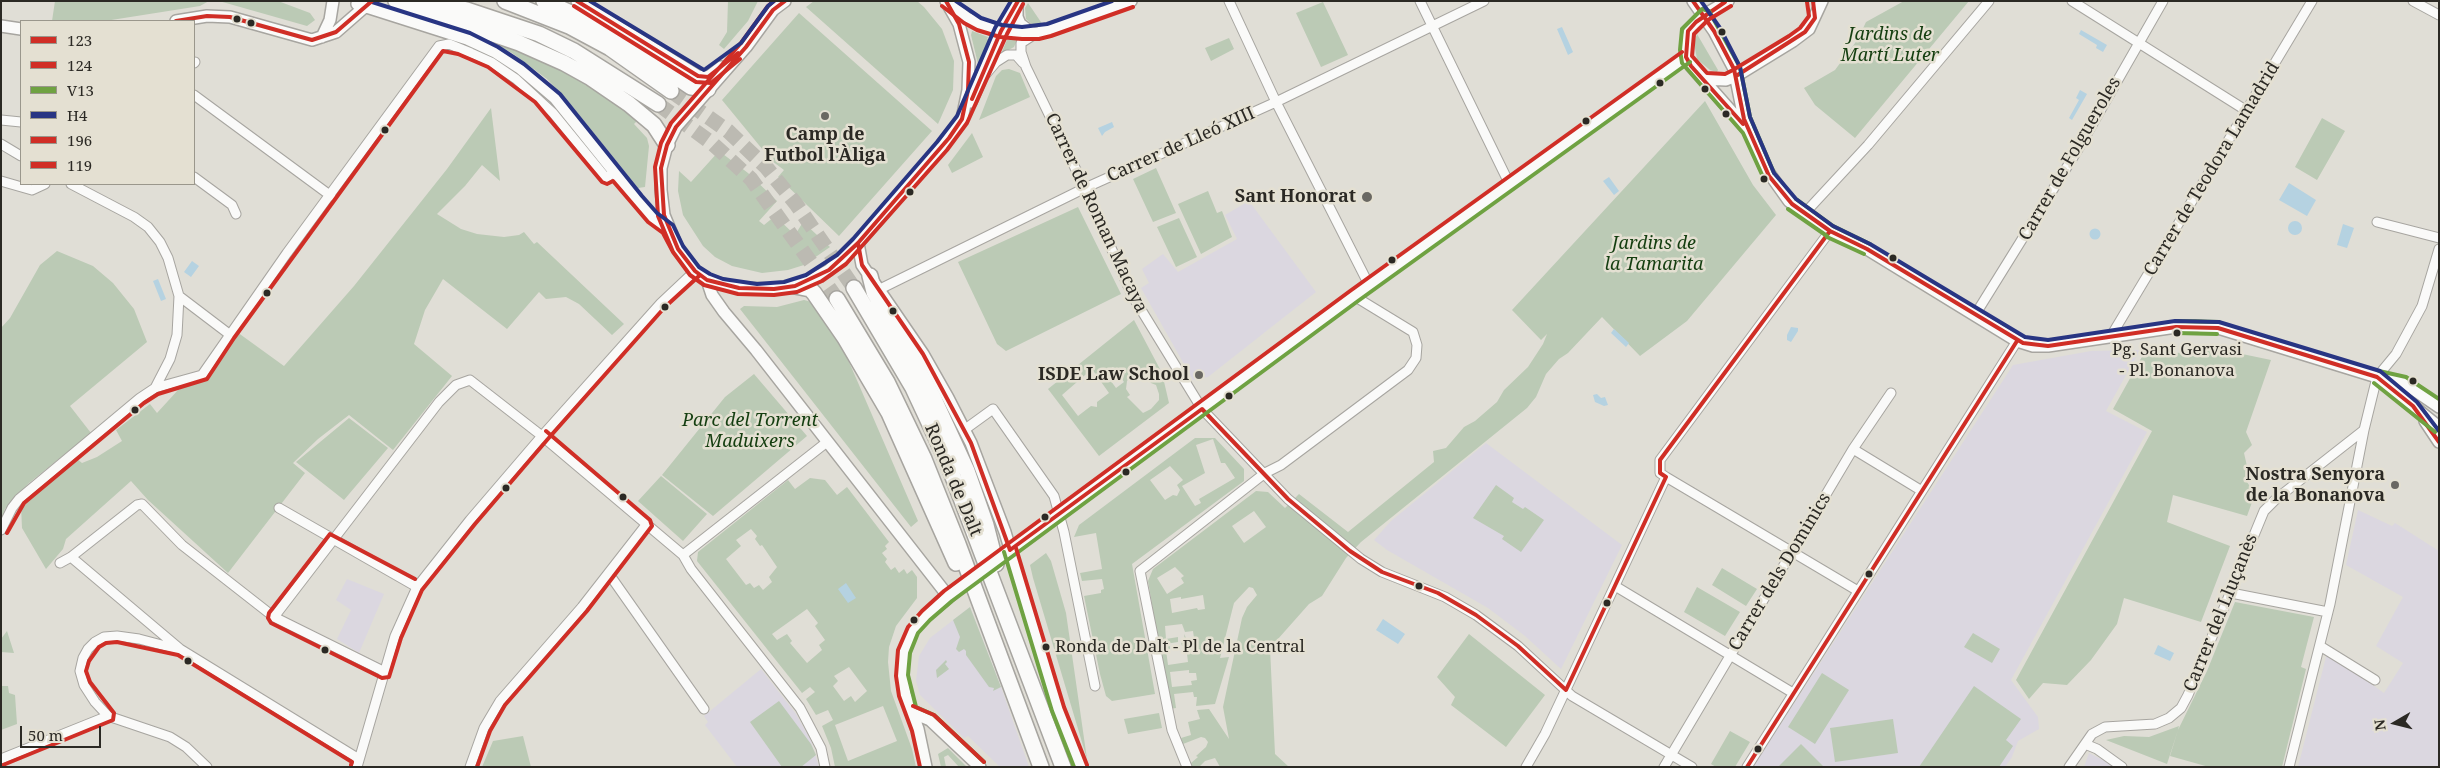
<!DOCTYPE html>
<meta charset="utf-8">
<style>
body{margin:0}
#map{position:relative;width:2440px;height:768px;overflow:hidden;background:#e0ded6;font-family:"Noto Serif",serif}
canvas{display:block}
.frame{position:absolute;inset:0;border:2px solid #2b2924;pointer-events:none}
.legend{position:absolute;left:20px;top:20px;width:175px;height:165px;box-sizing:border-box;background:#e4e0d2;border:1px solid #9a978c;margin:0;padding:6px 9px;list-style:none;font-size:15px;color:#2b2924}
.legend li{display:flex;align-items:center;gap:10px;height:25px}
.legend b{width:25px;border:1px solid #9a978c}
.north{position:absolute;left:2370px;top:698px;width:50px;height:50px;-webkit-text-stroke:4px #e4e0d2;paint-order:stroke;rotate:262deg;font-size:14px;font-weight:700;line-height:20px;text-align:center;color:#2b2924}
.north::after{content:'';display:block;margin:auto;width:18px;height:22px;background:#2b2924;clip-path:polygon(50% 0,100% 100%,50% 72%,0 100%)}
.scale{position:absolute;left:20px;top:726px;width:81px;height:22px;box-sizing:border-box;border:2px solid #2b2924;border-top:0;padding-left:6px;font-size:15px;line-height:18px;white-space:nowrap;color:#2b2924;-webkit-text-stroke:4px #e4e0d2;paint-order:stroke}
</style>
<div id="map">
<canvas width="2440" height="768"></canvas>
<div class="frame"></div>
<ul class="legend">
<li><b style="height:6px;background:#d02e26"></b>123</li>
<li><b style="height:6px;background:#d02e26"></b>124</li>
<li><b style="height:6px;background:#6fa242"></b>V13</li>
<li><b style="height:6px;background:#283583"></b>H4</li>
<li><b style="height:6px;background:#d02e26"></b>196</li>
<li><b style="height:6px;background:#d02e26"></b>119</li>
</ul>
<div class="north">N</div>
<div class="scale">50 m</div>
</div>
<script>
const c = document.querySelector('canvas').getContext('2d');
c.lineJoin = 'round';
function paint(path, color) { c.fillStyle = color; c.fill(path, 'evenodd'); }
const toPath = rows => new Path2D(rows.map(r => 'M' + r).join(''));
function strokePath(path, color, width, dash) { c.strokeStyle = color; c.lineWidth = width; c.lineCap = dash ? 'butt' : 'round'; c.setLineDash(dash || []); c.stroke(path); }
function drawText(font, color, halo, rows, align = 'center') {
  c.font = font + ' "Noto Serif",serif'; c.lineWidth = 5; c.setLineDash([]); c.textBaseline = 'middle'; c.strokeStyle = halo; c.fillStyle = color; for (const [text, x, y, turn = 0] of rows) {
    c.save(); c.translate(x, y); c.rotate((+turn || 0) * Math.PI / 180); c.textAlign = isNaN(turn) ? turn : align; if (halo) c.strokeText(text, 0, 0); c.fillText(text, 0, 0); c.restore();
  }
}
const education = toPath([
 [1249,201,1316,292,1208,377,1193,380,1141,288,1149,283,1142,269,1163,254,1178,272,1237,239,1225,215],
 [2140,350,2106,411,2147,432,2011,680,2038,717,2039,729,2018,741,2012,757,2005,767,1753,767,2013,365,2091,351],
 [1486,443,1622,545,1561,669,1525,636,1488,608,1387,550,1374,540,1391,521],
 [2358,510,2392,526,2395,523,2439,551,2439,767,2298,767,2327,653,2384,693,2403,663,2376,646,2403,597,2346,565],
 [347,579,384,594,359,653,337,639,351,610,336,600],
 [970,607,1001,687,1029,767,1000,767,968,736,964,738,920,695,916,681,919,656,930,638],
 [761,669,796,714,811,741,819,767,737,767,705,725,708,722,704,716],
 [2089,753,2117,767,2084,767]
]);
const green = toPath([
 [55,1,209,1,200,6,105,21,52,21],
 [219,1,278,1,310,13,315,20,307,26],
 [728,1,758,1,748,21,724,49,719,45,727,32],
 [814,1,917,1,924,7,942,29,954,61,953,90,938,124,806,7],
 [1904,1,1969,1,1855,138,1815,105,1804,88,1835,70,1858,39,1866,22],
 [1323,2,1348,55,1321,67,1296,13],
 [1028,3,1043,25,1034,26,1026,19,1025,8],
 [799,13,932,131,839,236,778,177,784,170,772,161,722,100],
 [972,31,988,37,987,39,990,40,979,68,971,35],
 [1697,34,1718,70,1717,72,1710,70,1697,59,1694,43],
 [482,37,559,66,616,103,638,120,634,124,647,138,649,146,645,187,638,188,572,106,547,79,512,53],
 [1229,38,1234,49,1211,61,1205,48],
 [1007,40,1017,40,1014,47,1001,54],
 [1009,69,1020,73,1030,97,979,120,996,76,1002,70],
 [1705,101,1753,185,1776,215,1687,321,1640,356,1602,317,1568,353,1559,359,1546,374,1536,397,1527,408,1361,542,1346,558,1322,596,1309,604,1270,648,1275,754,1289,767,1220,767,1215,758,1205,761,1199,767,1192,767,1191,763,1198,757,1196,756,1206,747,1208,742,1205,738,1201,737,1183,744,1181,738,1191,735,1188,722,1200,719,1197,710,1209,709,1229,739,1223,707,1242,618,1247,607,1257,595,1253,588,1249,587,1234,603,1220,658,1229,657,1215,704,1196,706,1197,697,1194,697,1193,692,1174,694,1176,708,1170,709,1160,647,1170,646,1170,649,1166,650,1168,665,1188,662,1186,646,1182,646,1181,642,1185,641,1184,634,1186,638,1194,638,1193,631,1185,632,1182,624,1165,626,1166,639,1178,637,1178,642,1159,645,1148,581,1153,569,1256,491,1268,492,1285,508,1299,494,1348,532,1434,462,1433,451,1446,448,1464,427,1475,421,1497,402,1504,390,1528,367,1543,344,1547,334,1541,340,1512,310],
 [1254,511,1266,527,1244,543,1232,526],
 [1175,567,1184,576,1181,578,1184,583,1167,594,1157,578],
 [1203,595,1205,609,1198,610,1197,608,1172,613,1170,599,1181,597,1181,599],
 [1189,670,1189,673,1196,673,1197,680,1191,681,1192,685,1172,687,1170,672],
 [491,108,500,181,482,165,465,186,437,214,461,229,477,234,504,237,519,235,524,232,534,244,537,242,624,324,612,335,579,304,566,297,546,299,539,292,507,329,443,279,425,310,414,344,452,376,393,450,349,415,318,439,293,463,305,473,228,573,148,500,131,481,66,539,63,549,46,569,22,528,21,506,19,503,76,458,82,463,97,457,122,441,116,430,150,404,157,413,178,390,204,379,237,332,284,366,354,286,447,169],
 [2322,118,2345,131,2317,180,2295,167],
 [972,133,983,157,952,173,948,165],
 [719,151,748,173,777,201,759,221,764,225,775,216,795,235,803,222,830,247,804,265,788,270,762,273,732,266,715,257,703,246,683,215,678,191,679,171,691,182],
 [1156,168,1176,213,1153,222,1133,179],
 [1208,191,1217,213,1222,211,1232,237,1201,254,1178,204],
 [1078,207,1121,294,1006,351,997,344,958,262],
 [1179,218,1197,257,1176,267,1157,227],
 [57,251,93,266,113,283,134,309,147,342,70,406,91,433,29,483,5,509,1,520,1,328,10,318,40,265],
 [804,300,812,302,848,351,846,355,918,521,911,527,740,309,744,306,777,307],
 [1134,320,1162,373,1169,403,1099,456,1048,389],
 [1113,367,1124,382,1116,388,1105,373],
 [1092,369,1109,393,1097,402,1097,407,1091,406,1078,416,1062,395],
 [1132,374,1145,375,1151,383,1156,385,1159,394,1159,400,1151,409,1143,413,1127,397,1130,395,1126,389,1127,381],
 [2223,350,2271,360,2246,432,2252,445,2244,453,2249,475,2245,479,2255,494,2247,516,2173,495,2167,522,2230,546,2201,622,2124,598,2117,624,2091,660,2067,685,2043,683,2029,699,2016,680,2152,431,2113,409,2143,355],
 [754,374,807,436,713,516,662,475,725,397],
 [349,418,388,448,344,500,296,462],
 [1195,438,1215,438,1244,469,1244,481,1132,564,1155,694,1112,701,1106,696,1100,674,1084,596,1101,593,1101,590,1104,589,1102,579,1082,581,1080,573,1102,569,1096,533,1074,537,1079,525],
 [1213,439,1221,463,1225,463,1235,478,1199,499,1201,503,1195,506,1182,486,1205,473,1196,445],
 [1170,466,1183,480,1177,485,1180,490,1177,496,1173,495,1165,500,1150,480],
 [661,476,707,514,683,541,638,501],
 [810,478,825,480,837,495,847,487,889,542,885,546,887,549,882,553,887,559,885,562,891,570,895,567,899,573,904,569,907,574,912,570,917,577,917,598,896,626,889,647,888,662,891,691,912,749,916,767,835,767,831,748,822,726,833,720,828,710,816,715,806,699,815,692,810,687,802,693,697,561,698,552,788,480,795,489],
 [751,529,757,536,755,539,760,546,762,545,777,567,769,577,772,582,763,590,759,585,754,588,750,583,746,585,726,559,741,546,736,540],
 [807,609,818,623,815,626,825,640,819,645,822,650,807,663,790,643,792,641,787,634,777,640,772,634],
 [849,667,867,691,855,702,851,696,844,701,833,686,838,681,834,676],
 [883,706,897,741,848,761,835,725],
 [1496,485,1514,498,1512,502,1523,509,1525,507,1544,520,1521,552,1502,539,1504,536,1473,518],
 [1046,553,1051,561,1066,613,1087,759,1033,578,1030,565],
 [1722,568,1757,589,1746,606,1712,585],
 [1697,587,1740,612,1725,636,1684,612],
 [2235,602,2314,617,2301,667,2306,669,2282,767,2209,767,2170,756,2178,730,2167,764,2106,740,2124,736,2149,737,2179,726,2178,730,2207,671],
 [970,607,1001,687,993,691,994,688,989,687,966,655,966,651,964,649,959,652,956,649,960,637,953,620],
 [7,631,14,653,1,652,1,639],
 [1973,633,2000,649,1992,663,1964,647],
 [1469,634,1545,695,1506,747,1451,705,1455,697,1437,677],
 [946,660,947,662,945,664,949,669,937,678,936,670],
 [1822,673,1849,690,1815,744,1788,727],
 [1,686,8,686,9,693,15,695,17,724,1,730],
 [1974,686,2021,719,2006,740,2013,746,1999,767,1919,767],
 [779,701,811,744,816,755,801,767,782,767,750,722],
 [1159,713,1162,728,1128,734,1124,719],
 [1893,719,1898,753,1835,762,1830,728],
 [1730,731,1750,742,1735,767,1716,767,1711,764],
 [523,736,531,767,482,767,493,741],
 [1801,744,1824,767,1778,767],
 [948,748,967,767,959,767,948,755,944,757,946,767,941,767,938,754]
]);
const water = toPath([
 [1562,27,1573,52,1568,55,1557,29],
 [2081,30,2107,45,2103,52,2096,48,2097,45,2079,34],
 [2080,90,2087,94,2072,120,2069,118,2079,100,2076,98],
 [1112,122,1114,127,1105,132,1102,136,1098,128],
 [1609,177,1619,191,1614,195,1603,181],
 [2289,183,2316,200,2307,216,2279,200],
 '2288 228a7 7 0 1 1 14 0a7 7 0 1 1-14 0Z',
 [2343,224,2354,228,2347,248,2337,245],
 '2089.5 234a5.5 5.5 0 1 1 11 0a5.5 5.5 0 1 1-11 0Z',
 [192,261,199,266,191,277,184,272],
 [158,279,166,299,161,301,153,281],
 [1791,327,1798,328,1798,331,1791,342,1787,340,1787,335],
 [1614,329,1629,343,1626,347,1611,333],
 [1597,394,1601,398,1605,397,1608,405,1604,406,1595,402,1593,395],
 [846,583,856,598,848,603,838,589],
 [1383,619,1405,634,1398,644,1376,630],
 [2158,645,2174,653,2170,661,2154,654]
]);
const highwayTunnel = toPath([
 [671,91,728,131,766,167,796,204,854,288],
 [658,104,713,144,751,179,837,299]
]);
const street = toPath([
 [1229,1,1276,102,1369,285],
 [1420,1,1509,183],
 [2072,1,2247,111],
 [2413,1,2439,15],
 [1035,34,1021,43,1021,52,1026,67,1080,178,1132,295,1202,409,1288,499,1361,559,1382,572,1445,597,1476,615,1518,646,1572,696,1692,767],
 [194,63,195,62],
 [985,75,996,62,1007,55,1016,55,1023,63],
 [194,95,331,196],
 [1,120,21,122],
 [1,144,21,156],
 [194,177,232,205,236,214],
 [1,181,32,190,45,184],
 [1804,214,1868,145,1989,1],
 [2377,222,2439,238],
 [880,289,1085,188,1276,102,1484,1],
 [179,296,229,334],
 [1975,315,2080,146,2163,1],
 [2111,336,2312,1],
 [155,388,202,375,287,253,439,46,449,44,471,53,491,62,516,79,553,113,606,178,614,172],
 [964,430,993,409,1054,496,1064,532,1095,686],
 [1853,449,1922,491],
 [1666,477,1858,591],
 [279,508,417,587],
 [1,530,12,508,19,499,140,398,155,388,170,359,177,335,179,296,168,258,160,242,148,227,134,217,71,184],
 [683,555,827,442],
 [71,557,180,649,359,759],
 [60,563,71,557,137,505,142,504,182,545,274,617,385,672],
 [609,574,704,709],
 [1615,586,1793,693],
 [2231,593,2328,612],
 [274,617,439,402,456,385,470,380,542,436,683,555,691,569,800,708,821,748,825,767],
 [2320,646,2375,680],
 [177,649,139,639,117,636,104,637,95,642,88,649,83,658,80,671,84,685,95,702,108,716,170,737,186,747,207,767],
 [2085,744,2097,749,2122,767],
 [1,759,108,716],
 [357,767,395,636,417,587,470,520,542,436,661,303,695,271],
 [470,767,484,728,500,701,582,607,646,525],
 [1187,767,1172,730,1140,571,1265,473,1281,465,1408,370,1416,358,1417,345,1413,332,1354,296],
 [1526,767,1545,734,1666,477,1660,473,1660,460,1830,231],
 [1664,767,1853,449,1891,393],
 [1747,767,2017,341],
 [2069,767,2092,734,2105,727,2155,724,2169,718,2181,708,2188,695,2264,511,2276,499,2364,430],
 [2289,767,2330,604,2364,430,2377,377,2396,354,2422,306,2439,249]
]);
const secondary = toPath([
 [577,1,698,76,708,77,721,67],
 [785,1,773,10,746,47,676,127,667,145,661,168,661,190,664,215,678,249,695,271,707,280,739,288,774,289,795,286,809,281,829,270,858,243,949,138,962,119,968,90,969,62,959,24,946,1],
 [1693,1,1714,31,1734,69,1744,119,1764,166,1789,201,1830,231,1867,249,2017,341,2033,346,2048,346,2176,327,2195,326,2218,328,2377,377,2404,383,2439,407],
 [1728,1,1704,15,1690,30,1686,43,1686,57,1691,66,1745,127],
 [357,4,467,39,495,52,521,69,555,98,637,200,653,218,668,229],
 [1017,4,1017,17,1020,24,1032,33],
 [953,7,967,18,991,29,1013,33,1038,33,1131,1],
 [176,21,207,16,230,17,312,40,336,32,368,4],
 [1,26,21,29],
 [322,37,330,20,333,1],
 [1704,79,1726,80,1736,76,1793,41,1809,29,1822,1],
 [971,102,1001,31,1018,1],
 [858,243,862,265,923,354,948,398,971,443,1005,532,1058,709,1081,767],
 [707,280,712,295,724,312,756,350,948,596],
 [2381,380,2439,427],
 [2425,421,2439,442],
 [1003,555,1354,296,1686,57],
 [911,712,930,720,980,767],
 [926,767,918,729,905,694,902,676,904,652,913,630,926,616,962,586]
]);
const highway = toPath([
 [396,1,519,43,564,63,591,78,629,104,654,125,667,145],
 [427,1,467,10,539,34,574,51,658,104],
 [505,1,569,26,610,48,671,91],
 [544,1,600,26,691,87,708,89],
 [870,276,874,292,933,397,967,471,986,525,996,564],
 [795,286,810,289,814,293,845,338,889,413,956,563],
 [854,288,913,388,947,461,1063,767],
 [837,299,887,382,924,459,958,544,1041,767]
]);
const secondaryBridge = toPath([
 [962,586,1003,555]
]);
const bus1 = toPath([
 [577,1,698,76,708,77,738,53],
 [785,1,773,10,746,47,676,127,667,145,661,168,664,215,678,249,695,271,707,280,739,288,774,289,795,286,829,270,858,243,949,138,962,119,968,90,969,62,959,24,946,1],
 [1693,1,1714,31,1734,69,1744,119,1769,176,1792,204,1830,231,1867,249,2023,343,2048,346,2176,327,2218,328,2377,377,2413,406,2439,442],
 [1725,2,1696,22,1688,31,1686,57,1691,66,1743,124],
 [1736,76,1805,32,1815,18,1813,1],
 [972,99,1001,31,1018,1],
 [858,243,862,265,923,354,971,443,1010,550,1202,409,1288,499,1350,551,1382,572,1438,593,1476,615,1518,646,1566,690,1666,477,1660,473,1660,460,1830,231],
 [1747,767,2017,341]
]);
const bus2 = toPath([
 [774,1,768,6,741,43,671,123,661,143,655,167,658,216,673,252,690,275,704,285,738,294,774,295,797,292,822,281,846,264,947,150,967,123,1007,34,1023,4],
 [574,6,696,82,711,83,740,59],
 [942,6,964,23,977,30,1000,37,1022,39,1039,39,1051,36,1133,7],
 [7,533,24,503,144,403,158,394,207,379,234,338,443,51,458,54,488,67,535,102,602,182,607,184,613,181,648,222,663,233,673,252,690,275],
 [415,579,330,534,269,613,268,618,271,623,382,678,389,677,401,638,422,590,475,524,547,440,665,307,699,276],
 [3,765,113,720,114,713,90,682,86,671,89,661,99,647,106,643,117,642,178,655,352,762,351,765],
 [477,767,490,731,505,705,587,611,652,526,650,520,546,431]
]);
const bus3 = toPath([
 [1764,179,1743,133,1682,63,1680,50,1682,29,1702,9,1709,11,1740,67,1750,117,1774,173],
 [1796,199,1833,226,1870,244],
 [1788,209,1827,236],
 [1827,237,1864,254],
 [2176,321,2219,322],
 [2177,333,2217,334],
 [2379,371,2406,377,2439,399],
 [2374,383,2435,432],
 [1004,552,1052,711,1074,767],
 [984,762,934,715,916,707,908,675,910,653,918,633,930,620,952,601,1358,301,1690,62]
]);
const bus4 = toPath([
 [369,1,470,33,498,47,524,64,560,94,642,196,657,213,673,225,683,246,699,267,710,274,723,279,757,284,784,282,806,275,837,255,853,239,937,142,957,116,995,28,1011,1],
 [590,1,704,70,741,43,768,6,774,1],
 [956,1,981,18,1002,25,1022,27,1047,24,1112,1],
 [1701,1,1720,28,1740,67,1750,117,1774,173,1796,199,1833,226,1870,244,2025,337,2048,340,2175,321,2219,322,2380,371,2417,402,2439,431]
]);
const bus5 = toPath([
 [1731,6,1708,20,1694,34,1692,56,1707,73,1725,74,1733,70,1789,36,1800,28,1809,16,1807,2],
 [1016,548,1064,707,1087,765],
 [913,706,934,715,984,762],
 [920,767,912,731,899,696,896,676,898,650,908,627,922,611,944,591,1350,291,1682,52]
]);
const bus6 = toPath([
 [176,21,207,16,230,17,312,40,336,32,372,1]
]);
const markers = [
 [237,19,4.5,"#2b2924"],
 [251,23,4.5,"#2b2924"],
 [1722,32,4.5,"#2b2924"],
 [1660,83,4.5,"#2b2924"],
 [1705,89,4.5,"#2b2924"],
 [1726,114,4.5,"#2b2924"],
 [825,116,5,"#6a6862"],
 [1586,121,4.5,"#2b2924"],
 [385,130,4.5,"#2b2924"],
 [1764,179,4.5,"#2b2924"],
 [910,192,4.5,"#2b2924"],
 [1367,197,6,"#6a6862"],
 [1893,258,4.5,"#2b2924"],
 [1392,260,4.5,"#2b2924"],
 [267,293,4.5,"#2b2924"],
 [665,307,4.5,"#2b2924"],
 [893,311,4.5,"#2b2924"],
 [2177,333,4.5,"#2b2924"],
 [1199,375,5,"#6a6862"],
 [2413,381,4.5,"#2b2924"],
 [1229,396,4.5,"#2b2924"],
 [135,410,4.5,"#2b2924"],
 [1126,472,4.5,"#2b2924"],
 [2395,485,5,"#6a6862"],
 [506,488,4.5,"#2b2924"],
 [623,497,4.5,"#2b2924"],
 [1045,517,4.5,"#2b2924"],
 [1869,574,4.5,"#2b2924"],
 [1419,586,4.5,"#2b2924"],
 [1607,603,4.5,"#2b2924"],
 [914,620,4.5,"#2b2924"],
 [1046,647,4.5,"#2b2924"],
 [325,650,4.5,"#2b2924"],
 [188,661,4.5,"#2b2924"],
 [1758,749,4.5,"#2b2924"]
];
const busNames = [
 ["Pg. Sant Gervasi",2177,350],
 ["- Pl. Bonanova",2177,371],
 ["Ronda de Dalt - Pl de la Central",1055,647,"left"]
];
const parkNames = [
 ["Jardins de",1890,35],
 ["Martí Luter",1890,56],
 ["Jardins de",1654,244],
 ["la Tamarita",1654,265],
 ["Parc del Torrent",750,421],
 ["Maduixers",750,442]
];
const poiNames = [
 ["Camp de",825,135,"center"],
 ["Futbol l'Àliga",825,156,"center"],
 ["Sant Honorat",1356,197],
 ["ISDE Law School",1189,375],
 ["Nostra Senyora",2385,475],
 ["de la Bonanova",2385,496]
];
const streetNames = [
 ["Carrer de Lleó XIII",1181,145,-24],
 ["Carrer de Folgueroles",2070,159,-60],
 ["Carrer de Teodora Lamadrid",2212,169,-59],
 ["Carrer de Roman Macaya",1096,213,65],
 ["Ronda de Dalt",953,480,67],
 ["Carrer dels Dominics",1780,572,-59],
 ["Carrer del Lluçanès",2221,613,-68]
];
paint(education, '#dbd7e0');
paint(green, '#bbcab5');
paint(water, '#b5d2e1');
strokePath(highwayTunnel, '#bcbab2', 15, [15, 8]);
strokePath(street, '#a7a5a0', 11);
strokePath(secondary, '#a7a5a0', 14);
strokePath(highway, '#a7a5a0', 18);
strokePath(street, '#fafaf9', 9);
strokePath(secondary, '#fafaf9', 11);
strokePath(highway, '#fafaf9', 15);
strokePath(secondaryBridge, '#a7a5a0', 14, []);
strokePath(secondaryBridge, '#fafaf9', 11);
strokePath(bus1, '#d02e26', 4);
strokePath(bus2, '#d02e26', 4);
strokePath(bus3, '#6fa242', 4);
strokePath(bus4, '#283583', 4);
strokePath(bus5, '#d02e26', 4);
strokePath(bus6, '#d02e26', 4);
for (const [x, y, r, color] of markers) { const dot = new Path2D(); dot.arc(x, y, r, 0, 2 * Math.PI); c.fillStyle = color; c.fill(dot); strokePath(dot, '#e4e0d2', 2); }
drawText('17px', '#2b2924', '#e4e0d2', busNames);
drawText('italic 18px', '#143e10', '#e4e0d2', parkNames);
drawText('bold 18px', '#2b2924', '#e4e0d2', poiNames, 'right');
drawText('18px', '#2b2924', '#e4e0d2', streetNames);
</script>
